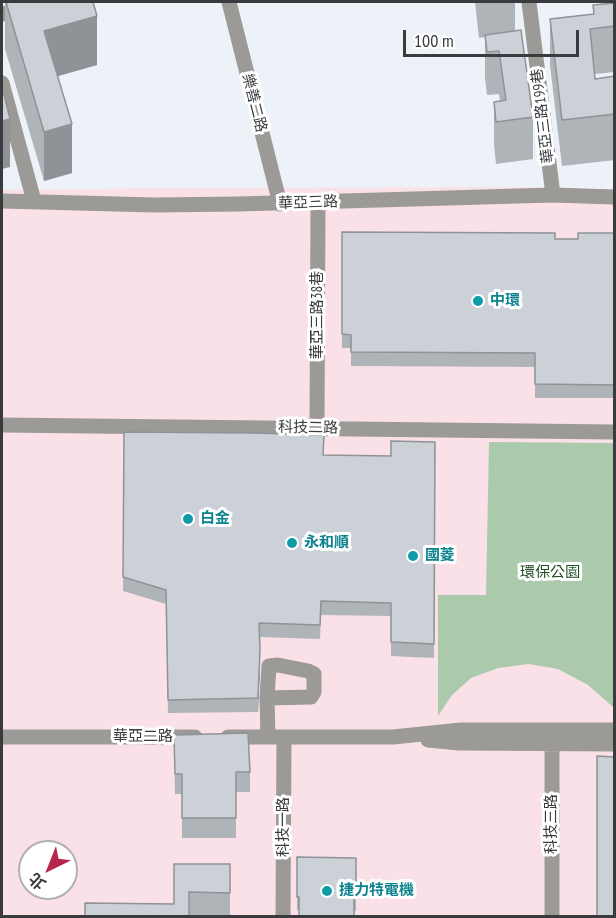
<!DOCTYPE html>
<meta charset="utf-8">
<style>
body{margin:0}
#map{position:relative;width:616px;height:918px;overflow:hidden;background:#edf2f9;font-family:"PT Sans Narrow","Noto Sans TC",sans-serif}
canvas{display:block}
.frame{position:absolute;inset:0;border:3px solid #393b3e;pointer-events:none}
.north{position:absolute;left:18px;top:840px;width:60px;height:60px;box-sizing:border-box;background:#fff;border:2px solid #b0b1b2;border-radius:50%;rotate:223deg;font-size:16px;font-weight:700;line-height:24px;text-align:center;color:#393b3e}
.north::after{content:'';display:block;margin:auto;width:21px;height:27px;background:#b6254b;clip-path:polygon(50% 0,100% 100%,50% 72%,0 100%)}
.scale{position:absolute;left:403px;top:30px;width:176px;height:27px;box-sizing:border-box;border:3px solid #393b3e;border-top:0;padding-left:8px;font-size:18px;line-height:21px;white-space:nowrap;color:#393b3e;-webkit-text-stroke:4px #fff;paint-order:stroke}
</style>
<div id="map">
<canvas width="616" height="918"></canvas>
<div class="frame"></div>
<div class="north">北</div>
<div class="scale">100 m</div>
</div>
<script>
const c = document.querySelector('canvas').getContext('2d');
c.lineJoin = 'round';
function paint(path, color) { c.fillStyle = color; c.fill(path, 'evenodd'); }
const toPath = rows => new Path2D(rows.map(r => 'M' + r).join(''));
function strokePath(path, color, width, dash) { c.strokeStyle = color; c.lineWidth = width; c.lineCap = dash ? 'butt' : 'round'; c.setLineDash(dash || []); c.stroke(path); }
function drawText(font, color, halo, rows, align = 'center') {
  c.font = font + ' "PT Sans Narrow","Noto Sans TC",sans-serif'; c.lineWidth = 6; c.setLineDash([]); c.textBaseline = 'middle'; c.strokeStyle = halo; c.fillStyle = color; for (const [text, x, y, turn = 0] of rows) {
    c.save(); c.translate(x, y); c.rotate((+turn || 0) * Math.PI / 180); c.textAlign = isNaN(turn) ? turn : align; if (halo) c.strokeText(text, 0, 0); c.fillText(text, 0, 0); c.restore();
  }
}
const industrial = toPath([
 [526,187,614,189,614,916,2,916,2,190,160,188],
 [30,852,66,852,66,888,30,888]
]);
const green = toPath([
 [489,442,614,443,613,707,588,685,558,669,529,664,498,668,471,678,452,695,438,716,438,595,486,595]
]);
const minor = toPath([
 [229,2,280,204],
 [529,2,553,195],
 [2,14,26,10],
 [2,83,34,201],
 [2,201,155,205,239,204,553,195,614,197],
 [2,425,614,432],
 [317,428,318,202],
 [267,698,311,697,314,692,314,674,308,671,278,665,269,666,267,698,268,737],
 [552,734,552,916],
 [2,737,195,737],
 [228,737,393,737,461,730,614,730],
 [428,740,459,743,614,744],
 [283,916,284,737]
]);
const wall = toPath([
 [5,2,97,65,58,76,72,173,44,181,5,49],
 [475,2,515,2,515,31,533,117,533,159,496,164,494,145,494,102,500,101,499,94,487,95,485,78,485,37,479,38],
 [615,3,615,72,595,74,595,79,615,76,615,160,562,166,550,65,550,19,593,14,593,5],
 [342,232,555,239,578,239,615,233,615,398,535,398,535,367,351,366,351,348,342,348],
 [124,432,324,455,391,456,435,442,434,658,391,656,391,616,321,615,320,639,260,637,260,663,258,712,168,713,166,604,123,591],
 [174,735,250,772,250,792,236,792,236,838,182,838,182,794,175,794],
 [297,857,356,858,356,911,297,910],
 [174,864,230,864,230,916,189,915,174,904]
]);
const shadedWall = toPath([
 [97,16,97,65,44,80,44,31],
 [10,119,10,167,2,169,2,121],
 [72,124,72,173,44,181,44,132],
 [260,649,260,663,258,712,258,698]
]);
const building = toPath([
 [6,2,93,2,97,16,44,31,72,124,44,132,6,2],
 [615,3,615,26,590,29,595,79,615,76,615,114,562,120,550,19,594,14,593,5,615,3],
 [521,30,533,117,496,122,494,102,506,100,499,51,487,52,485,35,521,30],
 [2,86,10,119,2,121,2,86],
 [342,232,555,233,555,239,578,239,578,233,615,233,615,385,535,384,535,353,351,352,351,335,342,334,342,232],
 [124,432,254,433,324,435,323,455,391,456,391,441,435,442,434,644,391,642,391,603,321,601,320,625,259,623,260,649,258,698,168,700,166,590,123,577,124,432],
 [248,733,250,772,236,772,236,818,182,818,182,774,175,774,174,735,248,733],
 [597,756,615,757,615,916,597,916,597,756],
 [297,857,356,858,356,897,354,897,354,916,299,916,299,897,297,897,297,857],
 [174,864,230,864,230,893,189,892,189,916,85,916,85,903,174,904,174,864]
]);
const markers = [
 [478,301,6,"#0f9aa8"],
 [188,519,6,"#0f9aa8"],
 [292,543,6,"#0f9aa8"],
 [413,556,6,"#0f9aa8"],
 [327,891,6,"#0f9aa8"]
];
const streetNames = [
 ["樂善二路",254,103,76],
 ["華亞三路199巷",543,116,-97],
 ["華亞三路",308,203,-2],
 ["華亞三路38巷",318,315,-90],
 ["科技二路",308,428,1],
 ["華亞二路",143,737],
 ["科技三路",552,824,-90],
 ["科技一路",284,827,-90]
];
const cultureNames = [
 ["中環",490,301],
 ["白金",200,519],
 ["永和順",304,543],
 ["國菱",425,556],
 ["捷力特電機",339,891]
];
const parkNames = [
 ["環保公園",550,573]
];
paint(industrial, '#fae0e7');
paint(green, '#abc9ab');
strokePath(minor, '#9b9a97', 15);
paint(wall, '#afb4b9');
paint(shadedWall, '#8f9296');
paint(building, '#ccd1d7');
strokePath(building, '#8f9296', 1.5);
for (const [x, y, r, color] of markers) { const dot = new Path2D(); dot.arc(x, y, r, 0, 2 * Math.PI); c.fillStyle = color; c.fill(dot); strokePath(dot, '#fff', 2); }
drawText('15px', '#393b3e', '#fff', streetNames);
drawText('bold 15px', '#0d838f', '#fff', cultureNames, 'left');
drawText('15px', '#204d23', '#fff', parkNames);
</script>
